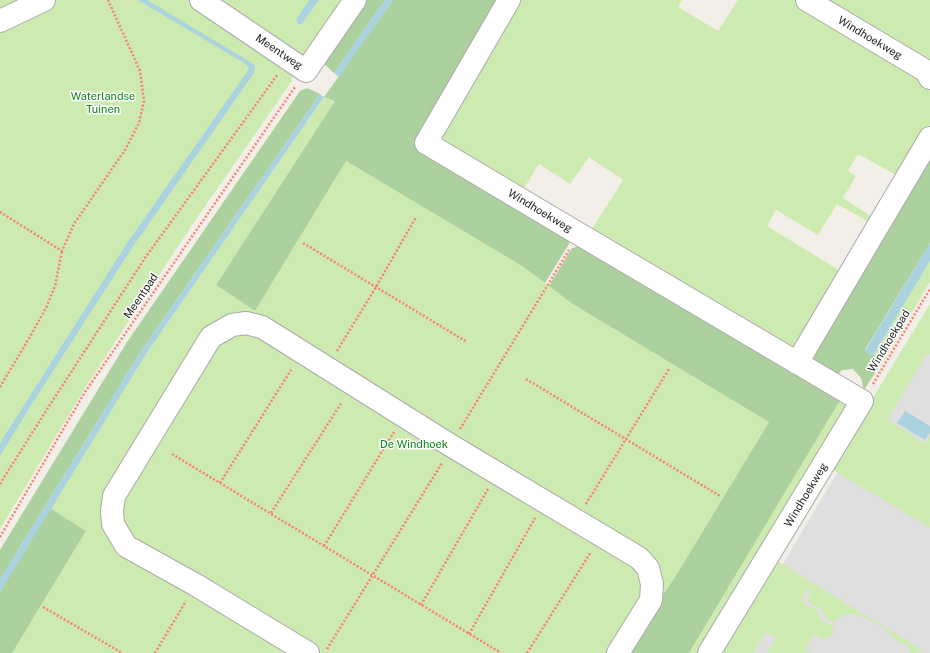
<!DOCTYPE html>
<style>
body{margin:0}
canvas{display:block;background:#f2efe9}
</style>
<canvas width="930" height="653"></canvas>
<script>
const c = document.querySelector('canvas').getContext('2d');
c.lineJoin = 'round';
function paint(path, color) { c.fillStyle = color; c.fill(path, 'evenodd'); }
const toPath = rows => new Path2D(rows.map(r => 'M' + r).join(''));
function strokePath(path, color, width, dash) { c.strokeStyle = color; c.lineWidth = width; c.lineCap = dash ? 'butt' : 'round'; c.setLineDash(dash || []); c.stroke(path); }
function drawText(font, color, halo, rows, align = 'center') {
  c.font = font + ' "Public Sans",sans-serif'; c.lineWidth = 3; c.setLineDash([]); c.textBaseline = 'middle'; c.strokeStyle = halo; c.fillStyle = color; for (const [text, x, y, turn = 0] of rows) {
    c.save(); c.translate(x, y); c.rotate((+turn || 0) * Math.PI / 180); c.textAlign = isNaN(turn) ? turn : align; if (halo) c.strokeText(text, 0, 0); c.fillText(text, 0, 0); c.restore();
  }
}
const residential = toPath([
 [930,316,930,653,730,653]
]);
const grass = toPath([
 [0,0,313,0,298,24,302,24,319,0,345,0,305,54,290,53,292,81,190,228,85,388,0,529],
 [515,0,682,0,678,7,718,31,738,0,797,0,922,78,930,91,930,125,881,208,874,212,873,211,879,204,896,175,858,154,848,171,856,176,843,198,871,216,867,221,837,204,818,235,776,210,767,226,842,272,797,345,787,350,781,349,590,232,623,180,589,157,570,184,539,164,521,193,453,149,443,140,447,112],
 [820,0,930,0,930,67],
 [324,97,336,100,216,285,255,311,346,161,522,266,571,303,769,422,680,569,625,653,12,653,86,531,50,508,146,354],
 [930,261,930,282,883,361,873,356],
 [930,304,930,354,927,354,887,420,925,443,930,436,930,528,830,468],
 [842,397,847,406,703,653,689,653],
 [774,559,927,653,918,649,917,653,910,653,907,645,900,643,892,637,884,628,864,617,850,614,841,616,834,623,826,618,820,608,811,604,808,600,809,595,812,591,809,589,806,592,802,600,805,605,817,610,821,620,834,627,832,637,829,636,825,640,815,634,805,649,811,653,767,653,776,638,766,632,753,653,718,653]
]);
const forest = toPath([
 [362,0,385,0,334,73,323,63],
 [393,0,502,0,417,144,568,236,569,244,545,283,522,266,346,161,255,311,216,285,335,101,324,97],
 [307,88,320,94,141,351,0,579,0,550,127,342,300,91],
 [930,150,930,243,865,350,883,361,864,390,861,378,853,369,842,370,834,378,817,365,811,357],
 [584,245,842,397,689,653,625,653,680,569,769,422,571,303,549,286,572,248],
 [50,508,86,531,12,653,0,653,0,592]
]);
const water = toPath([
 [138,0,147,0,255,65,254,73,132,248,30,407,0,456,0,443,127,243,249,69,246,64],
 [309,0,319,0,302,24,298,24,296,20],
 [385,0,393,0,339,77,334,73],
 [320,94,324,97,146,354,0,592,0,579,141,351],
 [930,243,930,261,873,356,865,351],
 [905,411,930,426,930,432,925,440,897,423]
]);
const path = toPath([
 [0,212,62,251,74,224,125,150,139,123,144,101,140,71,108,0],
 [303,243,467,342],
 [337,351,376,287,416,217],
 [526,379,720,496],
 [873,384,930,289],
 [0,387,31,335,46,308,55,286,62,251],
 [460,429,569,250],
 [172,454,501,653],
 [220,483,291,370],
 [0,484,44,414,145,258,278,74],
 [586,504,669,369],
 [271,513,342,402],
 [0,537,85,392,295,87],
 [324,546,394,432],
 [421,605,488,489],
 [43,607,122,653],
 [469,634,535,518],
 [327,649,442,463],
 [155,653,186,601],
 [527,653,591,552]
]);
const minor = toPath([
 [201,0,306,71,355,0],
 [509,0,426,143,579,234,862,401,709,653],
 [807,0,926,71,930,78],
 [0,21,44,0],
 [797,363,930,138],
 [308,653,196,585,126,546,113,524,112,511,114,496,211,337,232,325,246,323,262,327,450,445,639,558,648,568,652,584,651,600,618,653]
]);
const streetNames = [
 ["Windhoekweg",870,38,31],
 ["Meentweg",279,52,34],
 ["Windhoekweg",540,211,31],
 ["Meentpad",141,296,-56],
 ["Windhoekpad",889,341,-59],
 ["Windhoekweg",806,495,-59]
];
const parkNames = [
 ["Waterlandse",103,97],
 ["Tuinen",103,110],
 ["De Windhoek",414,445]
];
paint(residential, '#e0dfdf');
paint(grass, '#cdebb0');
paint(forest, '#add19e');
paint(water, '#aad3df');
strokePath(minor, '#a9a9a9', 24);
strokePath(path, '#fa8072', 2.5, [2, 2]);
strokePath(minor, '#fff', 22);
drawText('11px', '#222', '#fff', streetNames);
drawText('11px', '#0c8416', '#fff', parkNames);
</script>
